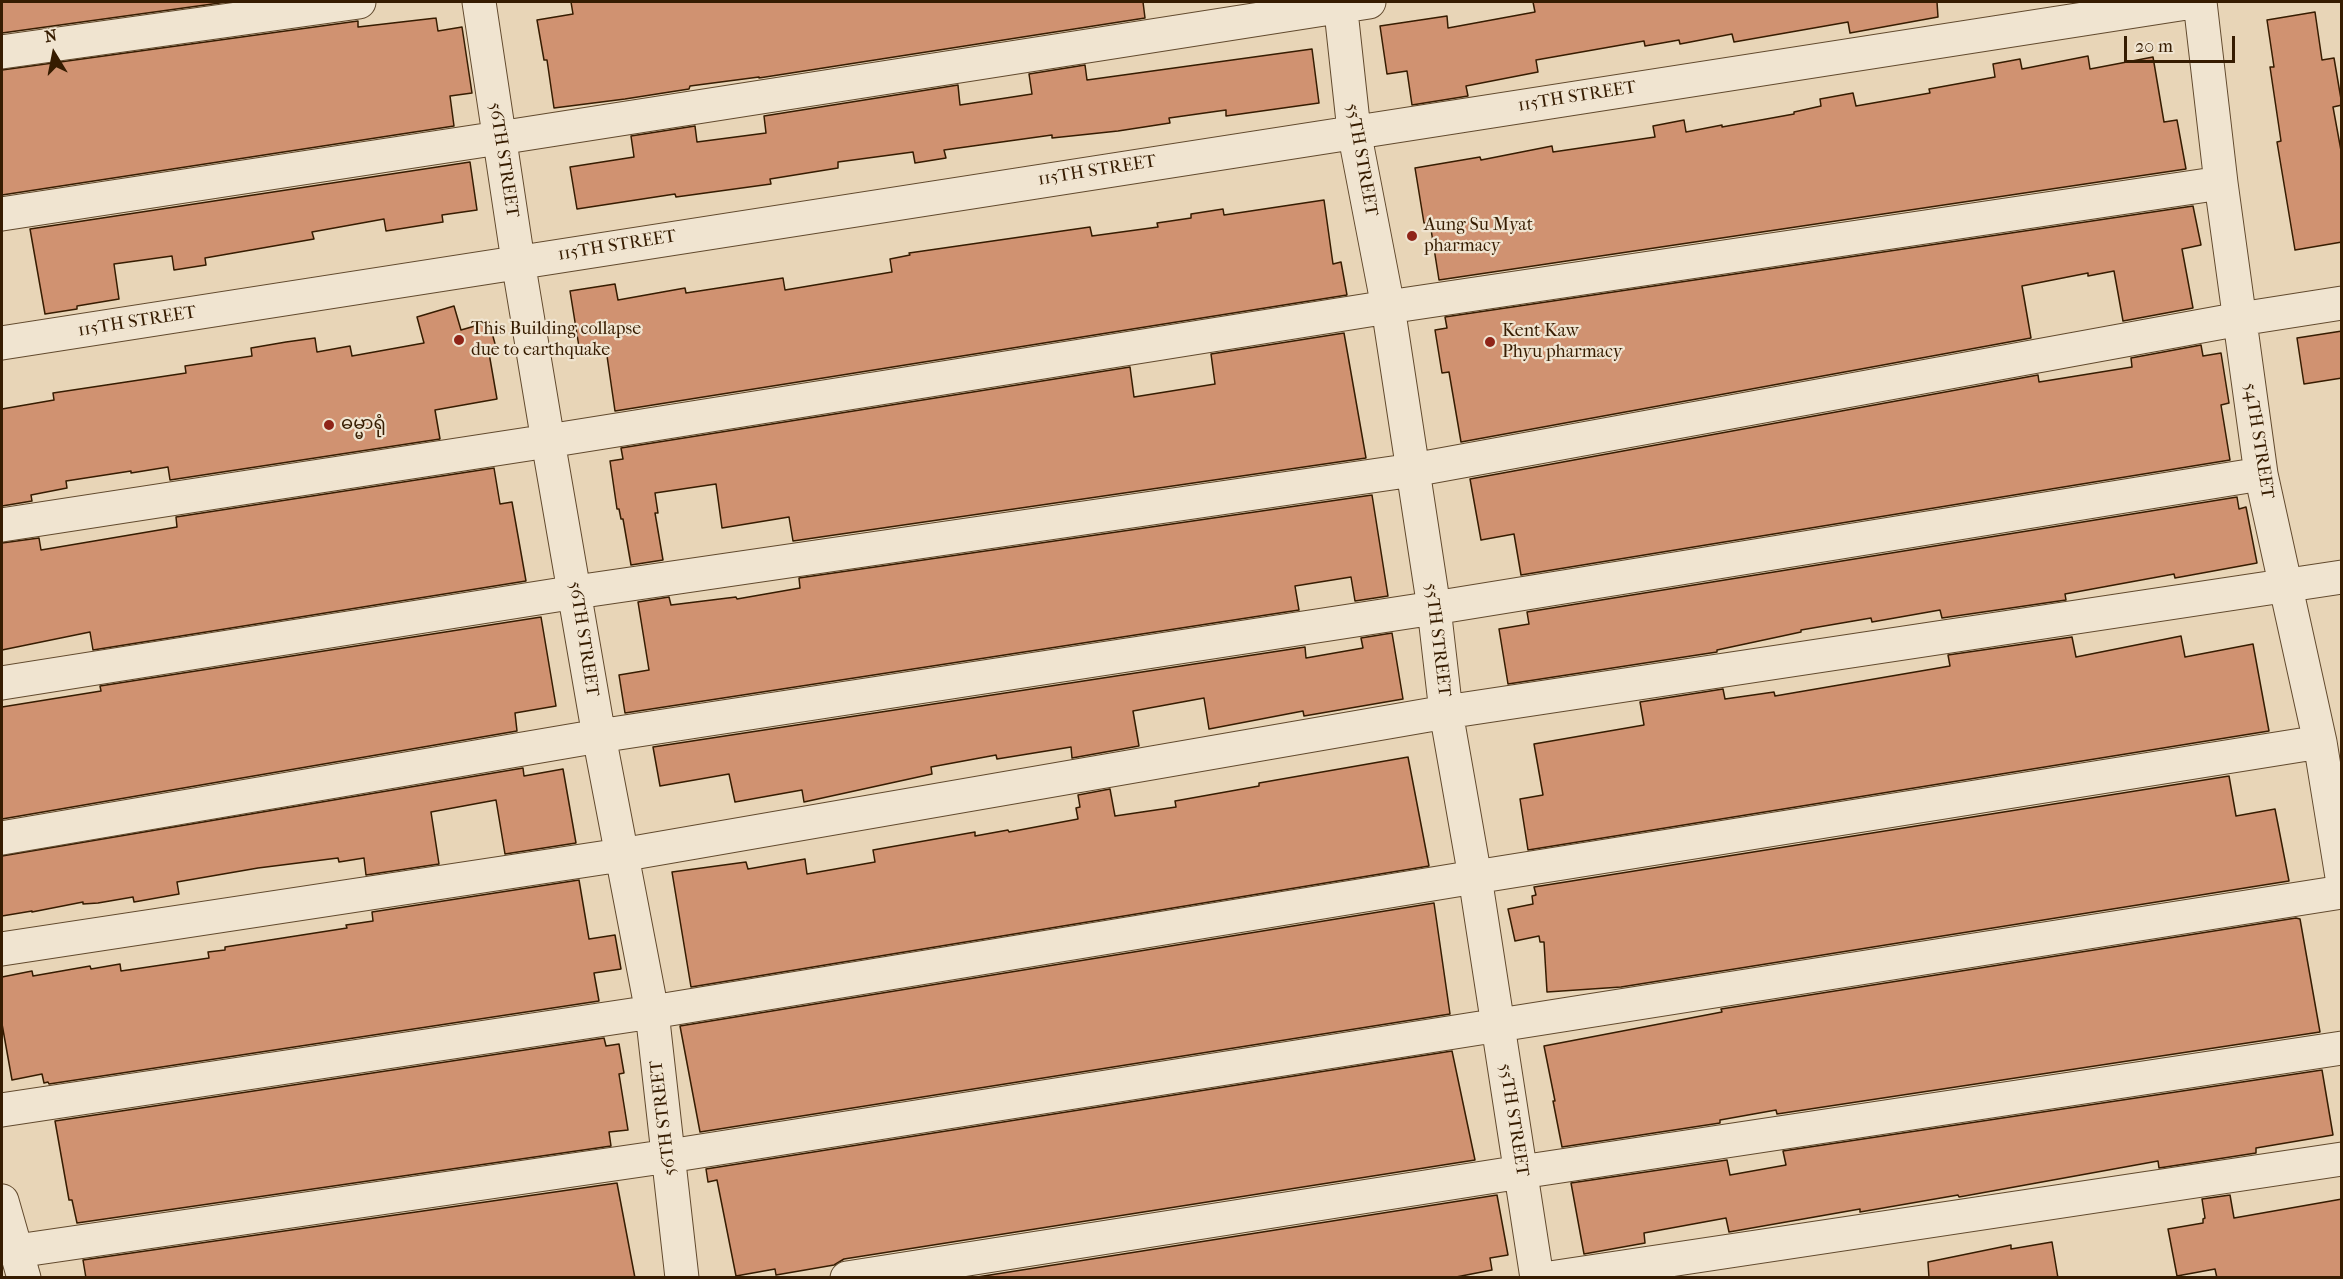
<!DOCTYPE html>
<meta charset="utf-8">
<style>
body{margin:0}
#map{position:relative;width:2343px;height:1279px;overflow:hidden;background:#e8d5b7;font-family:"IM FELL French Canon",serif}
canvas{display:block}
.frame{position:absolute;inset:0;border:3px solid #361c01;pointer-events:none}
.north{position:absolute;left:24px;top:24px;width:60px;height:60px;-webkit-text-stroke:4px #f0e4d0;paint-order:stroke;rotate:350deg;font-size:16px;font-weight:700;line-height:24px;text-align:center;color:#361c01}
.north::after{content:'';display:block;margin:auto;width:21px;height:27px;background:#361c01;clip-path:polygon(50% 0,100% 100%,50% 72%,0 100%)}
.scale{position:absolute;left:2124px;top:36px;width:111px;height:27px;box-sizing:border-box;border:3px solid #361c01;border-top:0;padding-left:8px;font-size:18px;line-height:21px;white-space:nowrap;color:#361c01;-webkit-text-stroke:4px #f0e4d0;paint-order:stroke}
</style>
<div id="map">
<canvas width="2343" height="1279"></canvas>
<div class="frame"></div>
<div class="north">N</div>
<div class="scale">20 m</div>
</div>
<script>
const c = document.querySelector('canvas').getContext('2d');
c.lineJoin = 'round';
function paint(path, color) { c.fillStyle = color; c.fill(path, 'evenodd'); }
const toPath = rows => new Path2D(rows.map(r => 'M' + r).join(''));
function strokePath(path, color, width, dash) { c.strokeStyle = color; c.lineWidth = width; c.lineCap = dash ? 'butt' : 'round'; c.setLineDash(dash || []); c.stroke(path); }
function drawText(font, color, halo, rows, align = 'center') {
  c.font = font + ' "IM FELL French Canon","Noto Sans Myanmar",serif'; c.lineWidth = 4.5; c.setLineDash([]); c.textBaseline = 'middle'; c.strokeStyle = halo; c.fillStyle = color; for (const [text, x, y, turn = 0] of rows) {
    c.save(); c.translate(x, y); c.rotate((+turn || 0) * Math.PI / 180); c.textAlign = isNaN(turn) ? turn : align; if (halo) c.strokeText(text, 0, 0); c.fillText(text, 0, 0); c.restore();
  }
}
const building = toPath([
 [2,2,227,2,2,33,2,2],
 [571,2,1143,2,1145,18,759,78,759,77,690,86,689,89,625,99,554,108,547,60,544,60,537,20,573,14,571,2],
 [1533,2,1937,2,1938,17,1850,33,1848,22,1734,42,1732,34,1680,44,1679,40,1645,46,1644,41,1536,60,1538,72,1466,86,1468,96,1412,105,1407,71,1387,74,1380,26,1447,16,1448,28,1535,12,1533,2],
 [2315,12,2322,60,2334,58,2342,105,2333,107,2342,156,2342,242,2295,250,2277,142,2281,141,2270,67,2274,67,2267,20,2315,12],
 [436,18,438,31,462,27,472,93,450,96,454,126,2,195,2,70,358,21,358,27,436,18],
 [1312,49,1319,103,1226,116,1226,110,1169,118,1170,123,1118,131,1052,138,1052,135,944,150,946,158,915,163,913,152,838,162,838,168,770,179,771,184,676,197,675,194,577,209,570,167,634,157,631,136,695,126,697,142,766,133,764,116,958,85,960,105,1032,94,1029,74,1085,65,1087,80,1312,49],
 [2088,56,2090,69,2153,57,2164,122,2177,120,2186,169,1439,280,1430,223,1424,223,1415,168,1480,157,1481,160,1552,146,1553,152,1655,137,1653,126,1684,120,1686,132,1722,125,1722,127,1794,114,1794,112,1821,106,1820,99,1853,93,1856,106,1930,93,1929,89,1995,77,1993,64,2020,59,2022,69,2088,56],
 [470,162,477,210,442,215,443,222,386,231,384,219,312,232,314,239,205,258,206,265,174,270,172,256,114,264,119,299,77,306,77,309,45,314,30,229,470,162],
 [1324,200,1333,264,1341,262,1347,295,615,411,606,349,580,353,570,291,615,284,618,300,685,288,686,293,783,278,785,290,892,272,890,259,910,255,909,253,1090,227,1092,236,1158,227,1157,223,1191,218,1191,214,1223,209,1224,215,1324,200],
 [2193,206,2201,245,2182,249,2193,308,2123,321,2114,271,2088,276,2088,273,2022,286,2031,338,1461,442,1449,372,1442,373,1435,330,1447,328,1445,317,2193,206],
 [454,306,461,330,489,322,497,351,489,353,497,399,435,410,440,439,170,480,168,467,131,473,131,471,66,481,67,488,31,495,32,501,2,506,2,409,54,400,53,393,186,373,185,366,252,356,251,348,286,342,315,338,317,352,350,346,352,356,424,343,417,317,454,306],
 [2342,331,2342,378,2304,384,2297,338,2342,331],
 [1344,333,1366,458,793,541,789,517,722,528,716,484,655,493,658,513,655,513,663,560,631,565,623,519,621,519,619,509,617,509,610,461,623,459,621,448,1130,367,1134,397,1215,384,1211,354,1344,333],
 [2201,345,2203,356,2221,353,2229,403,2221,405,2230,460,1521,575,1514,534,1481,540,1470,479,2038,375,2039,382,2132,367,2131,358,2201,345],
 [494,468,500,504,512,502,526,581,93,650,90,632,2,650,2,543,39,538,41,550,177,527,176,517,494,468],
 [1372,495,1388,596,1355,601,1351,577,1295,586,1299,610,625,713,619,675,649,670,638,602,669,597,671,605,736,597,737,599,800,588,799,578,1372,495],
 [2237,497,2239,509,2246,507,2257,563,2175,578,2174,574,2065,594,2066,600,1942,618,1940,610,1872,622,1871,618,1801,630,1801,632,1717,650,1717,652,1508,684,1499,629,1529,624,1527,612,2237,497],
 [541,617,556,706,515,713,517,731,2,819,2,707,101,691,100,686,541,617],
 [1392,633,1403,699,1304,716,1303,711,1209,729,1204,698,1133,711,1139,746,1072,758,1071,747,997,759,996,755,931,767,932,774,804,802,802,790,735,802,729,774,660,786,653,747,1305,647,1306,658,1363,648,1361,638,1392,633],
 [2181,636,2185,657,2253,644,2269,731,1528,850,1520,799,1543,795,1534,744,1644,725,1640,702,1723,689,1725,699,1774,692,1775,696,1950,666,1948,655,2072,637,2076,657,2181,636],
 [1408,757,1429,866,691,987,672,872,746,862,748,869,805,859,807,874,875,862,873,850,975,832,975,836,1008,830,1009,832,1078,819,1076,808,1080,807,1078,795,1110,789,1115,816,1176,807,1175,801,1259,786,1259,783,1408,757],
 [523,768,524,776,563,769,576,843,505,854,496,800,431,812,439,864,366,875,364,858,339,862,338,858,258,868,177,882,179,894,134,902,133,897,98,903,83,904,83,902,32,912,32,911,2,916,2,856,523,768],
 [2229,776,2236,816,2275,809,2289,881,1621,987,1547,992,1544,942,1540,942,1539,936,1515,941,1508,909,1533,904,1532,896,1536,895,1534,887,2229,776],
 [579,880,589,939,615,935,621,969,594,973,599,1001,49,1084,48,1082,44,1083,42,1074,12,1080,2,1024,2,977,32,971,33,976,90,966,91,969,120,964,121,971,209,958,208,952,225,950,225,947,347,928,346,925,373,921,372,912,579,880],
 [1434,903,1450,1014,700,1132,680,1026,1434,903],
 [2296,918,2300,919,2320,1032,1777,1114,1776,1110,1720,1120,1720,1123,1562,1147,1553,1101,1555,1101,1544,1046,1722,1012,1721,1009,2296,918],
 [604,1038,606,1046,619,1044,624,1073,619,1074,628,1130,609,1132,611,1146,77,1223,72,1200,69,1200,55,1121,604,1038],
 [1452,1051,1475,1160,844,1259,834,1265,776,1275,775,1269,736,1276,717,1180,708,1182,706,1169,1452,1051],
 [2322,1070,2333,1135,2256,1148,2256,1153,2159,1168,2158,1161,1959,1197,1958,1195,1860,1212,1860,1209,1729,1232,1726,1218,1644,1233,1645,1243,1584,1254,1571,1183,1727,1160,1730,1175,1786,1165,1783,1151,2322,1070],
 [617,1183,635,1278,86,1278,83,1260,617,1183],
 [1497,1195,1508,1255,1490,1258,1492,1270,1451,1278,971,1278,1497,1195],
 [2230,1195,2234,1218,2342,1199,2342,1278,2217,1278,2215,1269,2177,1276,2168,1229,2203,1223,2203,1219,2205,1218,2202,1199,2230,1195],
 [2052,1242,2058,1278,1929,1278,1928,1262,2011,1245,2011,1249,2052,1242]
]);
const street = toPath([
 [479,2,518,261,548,441,599,736,652,1012,682,1278],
 [1340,2,1354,131,1388,307,1434,608,1446,712,1475,877,1537,1278],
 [2200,2,2221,183,2261,474,2320,742,2342,877],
 [2,52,359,2],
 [2,214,499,138,1369,2],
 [2,343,2193,2],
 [2,525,548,441,1388,307,2221,183],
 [2,683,576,592,1413,470,2240,319,2342,303],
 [2,838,599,736,1434,608,2261,474],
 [2,949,621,855,1446,712,2342,577],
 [2,1110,652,1012,1475,877,2320,742],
 [2,1201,24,1278],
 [17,1251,669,1156,2342,892],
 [847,1278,1521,1172,2342,1048],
 [1550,1278,2342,1159]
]);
const markers = [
 [1412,236,6,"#8f2418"],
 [459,340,6,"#8f2418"],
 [1490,342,6,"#8f2418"],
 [329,425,6,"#8f2418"]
];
const streetNames = [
 ["115TH STREET",1577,97,-9],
 ["56TH STREET",503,160,81],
 ["55TH STREET",1361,160,80],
 ["115TH STREET",1097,171,-9],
 ["115TH STREET",617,246,-9],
 ["115TH STREET",137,322,-9],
 ["54TH STREET",2258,441,81],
 ["56TH STREET",583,639,81],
 ["55TH STREET",1437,640,83],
 ["56TH STREET",664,1118,-97],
 ["55TH STREET",1513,1120,81]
];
const poiNames = [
 ["Aung Su Myat",1424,226],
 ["pharmacy",1424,247],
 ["This Building collapse",471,330],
 ["due to earthquake",471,351],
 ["Kent Kaw",1502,332],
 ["Phyu pharmacy",1502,353],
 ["ဓမ္မာရုံ",341,425]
];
paint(building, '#d09271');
strokePath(building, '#361c01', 1.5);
strokePath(street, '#624a2e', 35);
strokePath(street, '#f0e4d0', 33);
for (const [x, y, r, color] of markers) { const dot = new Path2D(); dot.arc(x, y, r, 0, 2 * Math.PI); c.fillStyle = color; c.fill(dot); strokePath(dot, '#f0e4d0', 2); }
drawText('18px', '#361c01', '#f0e4d0', streetNames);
drawText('18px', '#361c01', '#f0e4d0', poiNames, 'left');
</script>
